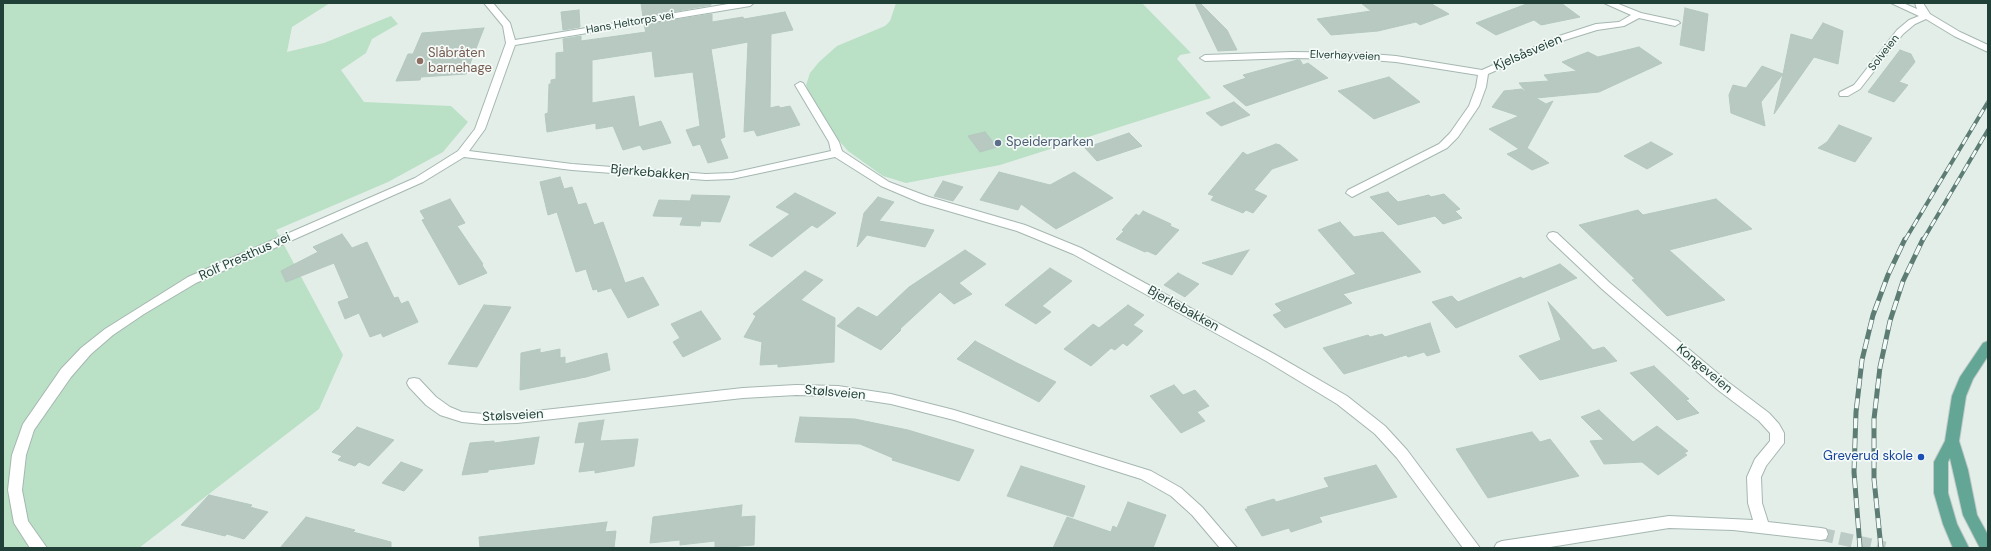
<!DOCTYPE html>
<meta charset="utf-8">
<style>
body{margin:0}
#map{position:relative;width:1991px;height:551px;overflow:hidden;background:#e3eee9;font-family:"DM Sans",sans-serif}
canvas{display:block}
.frame{position:absolute;inset:0;border:4px solid #214138;pointer-events:none}
</style>
<div id="map">
<canvas width="1991" height="551"></canvas>
<div class="frame"></div>
</div>
<script>
const c = document.querySelector('canvas').getContext('2d');
c.lineJoin = 'round';
function paint(path, color) { c.fillStyle = color; c.fill(path, 'evenodd'); }
const toPath = rows => new Path2D(rows.map(r => 'M' + r).join(''));
function strokePath(path, color, width, dash) { c.strokeStyle = color; c.lineWidth = width; c.lineCap = dash ? 'butt' : 'round'; c.setLineDash(dash || []); c.stroke(path); }
function drawText(font, color, halo, rows, align = 'center') {
  c.font = font + ' "DM Sans",sans-serif'; c.lineWidth = 3.5; c.setLineDash([]); c.textBaseline = 'middle'; c.strokeStyle = halo; c.fillStyle = color; for (const [text, x, y, turn = 0] of rows) {
    c.save(); c.translate(x, y); c.rotate((+turn || 0) * Math.PI / 180); c.textAlign = isNaN(turn) ? turn : align; if (halo) c.strokeText(text, 0, 0); c.fillText(text, 0, 0); c.restore();
  }
}
const green = toPath([
 [3,3,330,3,292,27,287,52,324,43,391,16,398,24,372,39,366,53,341,70,364,102,451,106,468,122,443,152,388,182,276,230,343,355,319,409,139,548,3,548],
 [896,3,1142,3,1191,53,1180,55,1177,59,1211,98,1000,165,906,183,883,176,848,151,835,136,811,100,806,85,810,73,819,62,837,46,885,26,890,21]
]);
const building = toPath([
 [641,3,711,3,711,5,643,17,641,3],
 [1195,3,1200,3,1227,30,1237,50,1218,51,1195,3],
 [1361,3,1430,3,1449,14,1420,25,1416,22,1378,31,1331,35,1317,19,1371,11,1361,3],
 [1529,3,1561,3,1580,17,1541,25,1534,20,1496,35,1476,23,1529,3],
 [1685,8,1708,14,1704,51,1680,45,1685,8],
 [579,10,580,27,563,30,561,12,579,10],
 [785,12,793,30,771,34,770,108,779,106,780,108,790,106,800,125,757,136,754,130,744,132,748,42,711,49,725,137,720,139,728,158,708,163,700,144,693,146,686,130,700,126,693,72,655,77,652,51,592,60,592,103,634,96,639,127,661,121,671,143,643,150,640,145,623,150,613,126,596,129,596,123,547,132,545,114,548,113,549,84,551,84,551,80,556,79,556,53,564,52,563,39,581,36,581,41,646,32,644,25,712,14,712,22,743,17,744,19,785,12],
 [1823,23,1843,31,1838,64,1814,57,1774,114,1783,74,1761,102,1765,126,1731,113,1729,95,1733,85,1746,88,1762,66,1783,74,1791,34,1812,40,1823,23],
 [484,28,466,74,421,77,420,80,396,81,408,54,413,54,422,33,484,28],
 [1639,47,1662,63,1599,92,1536,98,1546,104,1553,101,1527,148,1549,163,1532,170,1507,154,1519,149,1489,129,1519,116,1492,107,1504,91,1522,89,1527,93,1519,83,1549,81,1544,75,1577,71,1562,62,1588,52,1598,57,1639,47],
 [1900,50,1911,54,1915,62,1899,82,1908,85,1894,102,1868,92,1900,50],
 [1297,60,1300,60,1303,65,1308,63,1328,78,1246,106,1223,86,1246,78,1243,75,1297,60],
 [1389,77,1420,102,1374,119,1338,91,1389,77],
 [1234,102,1250,115,1221,126,1206,113,1234,102],
 [1839,125,1872,138,1855,162,1818,148,1827,142,1839,125],
 [985,132,997,147,980,152,968,136,985,132],
 [1129,133,1142,146,1097,161,1085,148,1129,133],
 [1651,142,1673,154,1647,169,1624,156,1651,142],
 [1276,144,1280,145,1298,160,1272,169,1254,190,1267,196,1253,213,1246,210,1243,213,1211,200,1214,196,1208,194,1243,152,1247,155,1276,144],
 [999,172,1050,185,1074,172,1113,198,1056,229,1021,204,1018,210,980,200,999,172],
 [560,177,564,189,572,187,578,205,586,203,594,225,603,222,625,283,643,277,659,305,628,318,611,288,598,292,597,289,593,290,586,269,576,272,557,212,548,215,540,182,560,177],
 [943,181,963,187,953,201,934,196,943,181],
 [1388,192,1398,202,1429,195,1431,197,1444,194,1460,209,1455,211,1462,218,1443,224,1435,216,1398,225,1370,197,1388,192],
 [795,193,836,213,817,228,812,225,772,257,749,245,790,214,776,207,795,193],
 [692,195,730,196,720,222,701,221,700,226,680,225,683,217,653,216,659,200,690,201,692,195],
 [878,197,894,202,879,221,934,230,925,247,867,235,857,247,864,213,878,197],
 [450,199,465,223,457,226,483,264,482,265,487,273,459,285,422,220,425,219,420,211,450,199],
 [1716,199,1752,229,1669,250,1725,300,1667,316,1632,280,1635,279,1579,225,1638,210,1643,215,1716,199],
 [1143,211,1171,224,1170,226,1179,230,1156,255,1147,251,1145,252,1116,239,1124,231,1122,230,1136,214,1139,216,1143,211],
 [1340,222,1354,237,1383,232,1421,272,1343,294,1352,303,1285,328,1273,315,1282,311,1275,304,1356,274,1318,230,1340,222],
 [342,234,352,248,367,242,394,298,398,297,401,304,408,301,418,322,383,337,381,333,370,337,359,313,345,319,338,302,349,298,334,263,286,282,281,271,318,252,313,247,342,234],
 [965,250,986,264,959,283,972,294,954,304,940,292,900,329,901,330,881,350,837,326,858,307,877,317,909,287,965,250],
 [1249,250,1232,275,1202,263,1249,250],
 [1560,264,1577,278,1456,328,1432,302,1452,296,1458,302,1521,277,1523,279,1560,264],
 [1050,268,1072,281,1042,306,1051,312,1036,324,1005,305,1050,268],
 [805,271,823,280,801,300,835,318,834,362,778,367,778,364,760,365,762,342,744,337,756,316,753,314,805,271],
 [1178,273,1199,284,1185,297,1164,285,1178,273],
 [1548,302,1593,350,1604,347,1617,361,1540,380,1519,356,1561,340,1548,302],
 [484,305,511,307,477,367,448,364,484,305],
 [1128,305,1144,315,1133,325,1143,331,1127,346,1123,343,1115,350,1111,348,1091,366,1064,349,1093,324,1099,328,1128,305],
 [701,311,721,339,683,357,673,342,680,338,671,324,701,311],
 [1430,323,1440,352,1427,356,1424,352,1408,357,1406,355,1344,374,1323,348,1368,335,1370,337,1382,334,1385,337,1430,323],
 [975,341,1017,363,1056,382,1039,402,957,359,975,341],
 [540,349,540,353,560,349,560,358,565,357,565,364,607,353,610,370,586,377,520,390,521,353,540,349],
 [1654,366,1689,399,1686,400,1699,413,1677,420,1630,373,1654,366],
 [1174,385,1183,395,1195,390,1209,406,1197,412,1205,421,1181,433,1150,396,1174,385],
 [1599,410,1633,442,1657,426,1688,451,1684,453,1687,455,1658,475,1642,462,1604,464,1590,441,1604,440,1581,417,1599,410],
 [800,417,855,419,908,430,974,450,959,481,892,460,893,458,860,444,795,442,800,417],
 [604,420,600,441,638,439,634,466,595,473,595,470,579,472,585,442,575,443,579,423,604,420],
 [357,427,394,440,369,466,359,462,355,466,338,460,342,456,332,452,357,427],
 [1532,432,1540,442,1550,439,1579,476,1488,498,1456,449,1532,432],
 [539,437,534,464,488,470,488,472,462,475,470,443,494,441,494,443,539,437],
 [401,462,423,470,404,491,382,483,401,462],
 [1376,465,1397,497,1319,517,1322,522,1291,532,1289,528,1262,536,1245,509,1248,509,1247,507,1274,499,1276,502,1329,487,1324,478,1376,465],
 [1021,466,1085,486,1073,517,1007,496,1021,466],
 [209,495,252,505,250,507,268,512,244,539,227,534,225,536,181,525,209,495],
 [1128,502,1166,515,1153,548,1053,548,1067,517,1111,532,1113,526,1117,528,1128,502],
 [742,505,741,517,755,516,754,545,715,548,715,541,680,545,680,540,650,543,653,517,742,505],
 [306,517,355,530,353,532,391,542,391,548,280,548,306,517],
 [607,522,605,532,616,531,614,548,480,548,479,537,607,522]
]);
const minorTunnel = toPath([
 [1821,534,1885,548]
]);
const minor = toPath([
 [484,3,493,3,510,23,515,40,734,3,754,3,750,6,515,45,485,129,469,151,572,164,706,174,732,173,831,151,829,142,795,85,800,82,803,83,839,142,842,151,889,182,929,197,1025,225,1081,248,1276,355,1347,396,1385,426,1407,450,1480,548,1463,548,1397,458,1375,434,1337,404,1266,361,1073,254,1017,231,921,203,881,186,835,157,732,179,706,180,572,170,464,157,423,182,196,283,144,314,113,335,91,354,71,377,34,430,26,455,22,490,28,521,47,548,30,548,14,523,8,490,12,455,23,424,61,369,81,348,105,329,188,277,415,178,458,151,475,129,506,43,503,26,484,3],
 [1604,3,1616,3,1641,13,1678,21,1680,23,1675,26,1639,18,1624,26,1597,30,1565,40,1488,74,1486,87,1479,106,1458,137,1447,148,1352,197,1346,193,1348,190,1439,144,1450,133,1469,106,1476,87,1478,75,1396,62,1359,59,1292,58,1205,61,1200,58,1205,55,1292,52,1359,53,1396,56,1482,70,1559,36,1596,24,1619,22,1631,15,1604,3],
 [1891,3,1903,3,1917,9,1915,3,1923,3,1930,14,1960,32,1988,45,1988,52,1954,36,1926,19,1915,24,1903,34,1860,89,1848,96,1840,96,1839,94,1840,92,1854,85,1897,30,1909,20,1919,16,1891,3],
 [1553,232,1557,233,1610,283,1728,382,1769,413,1779,424,1784,433,1784,443,1766,466,1761,477,1762,503,1768,522,1821,528,1826,529,1828,534,1826,539,1821,540,1733,530,1669,528,1544,548,1494,548,1497,543,1502,541,1669,516,1753,520,1748,503,1747,477,1755,459,1770,441,1770,433,1759,421,1718,390,1602,289,1549,239,1547,236,1549,233,1553,232],
 [414,378,419,379,436,397,450,407,462,412,483,414,517,413,743,388,796,385,838,386,891,394,954,410,1151,471,1181,488,1202,507,1237,548,1220,548,1192,515,1171,496,1141,479,954,420,891,404,838,396,796,395,743,398,517,423,483,424,462,422,440,415,426,405,409,387,407,383,409,379,414,378]
]);
const primary = toPath([
 [1988,341,1988,356,1973,379,1966,396,1959,441,1968,470,1977,515,1988,535,1988,548,1980,548,1963,515,1950,458,1948,462,1948,493,1957,524,1969,548,1953,548,1943,524,1934,493,1934,462,1945,441,1952,396,1960,377,1983,343,1988,341]
]);
const railFar1 = toPath([
 [1905,240,1988,102],
 [1923,240,1988,130]
]);
const rail = toPath([
 [1860,548,1854,472,1856,412,1862,360,1873,315,1888,275,1905,239],
 [1881,548,1874,479,1874,419,1880,367,1890,321,1903,281,1923,239]
]);
const markers = [
 [420,61,4,"#8d6e63"],
 [998,143,4,"#5c6f8a"],
 [1921,457,4,"#1a4fb4"]
];
const farStreetnames = [
 ["Hans Heltorps vei",630,23,-10],
 ["Solveien",1884,53,-52],
 ["Elverhøyveien",1345,56,2]
];
const streetNames = [
 ["Kjelsåsveien",1528,53,-23],
 ["Bjerkebakken",650,173,5],
 ["Rolf Presthus vei",245,257,-24],
 ["Bjerkebakken",1183,309,29],
 ["Kongeveien",1704,369,40],
 ["Stølsveien",835,393,5],
 ["Stølsveien",513,416,-3]
];
const educationNames = [
 ["Slåbråten",428,54],
 ["barnehage",428,69]
];
const serviceNames = [
 ["Speiderparken",1006,143]
];
const transitNames = [
 ["Greverud skole",1913,457]
];
paint(green, '#bae0c5');
paint(building, '#b8c9c2');
strokePath(building, '#b4c8c0', 1);
strokePath(minorTunnel, '#bccbc6', 13, [13, 6]);
strokePath(minor, '#a5b7b0', 2);
strokePath(primary, '#c1cac7', 2);
paint(minor, '#fff');
paint(primary, '#64a696');
strokePath(railFar1, '#5c7c74', 4);
strokePath(rail, '#5c7c74', 5);
strokePath(railFar1, '#f4faf7', 2.5, [8]);
strokePath(rail, '#f4faf7', 3.5, [10]);
for (const [x, y, r, color] of markers) { const dot = new Path2D(); dot.arc(x, y, r, 0, 2 * Math.PI); c.fillStyle = color; c.fill(dot); strokePath(dot, '#f4faf7', 1.5); }
drawText('11px', '#214138', '#f4faf7', farStreetnames);
drawText('13px', '#214138', '#f4faf7', streetNames);
drawText('13px', '#785e54', '#f4faf7', educationNames, 'left');
drawText('13px', '#4e5e75', '#f4faf7', serviceNames, 'left');
drawText('13px', '#164399', '#f4faf7', transitNames, 'right');
</script>
